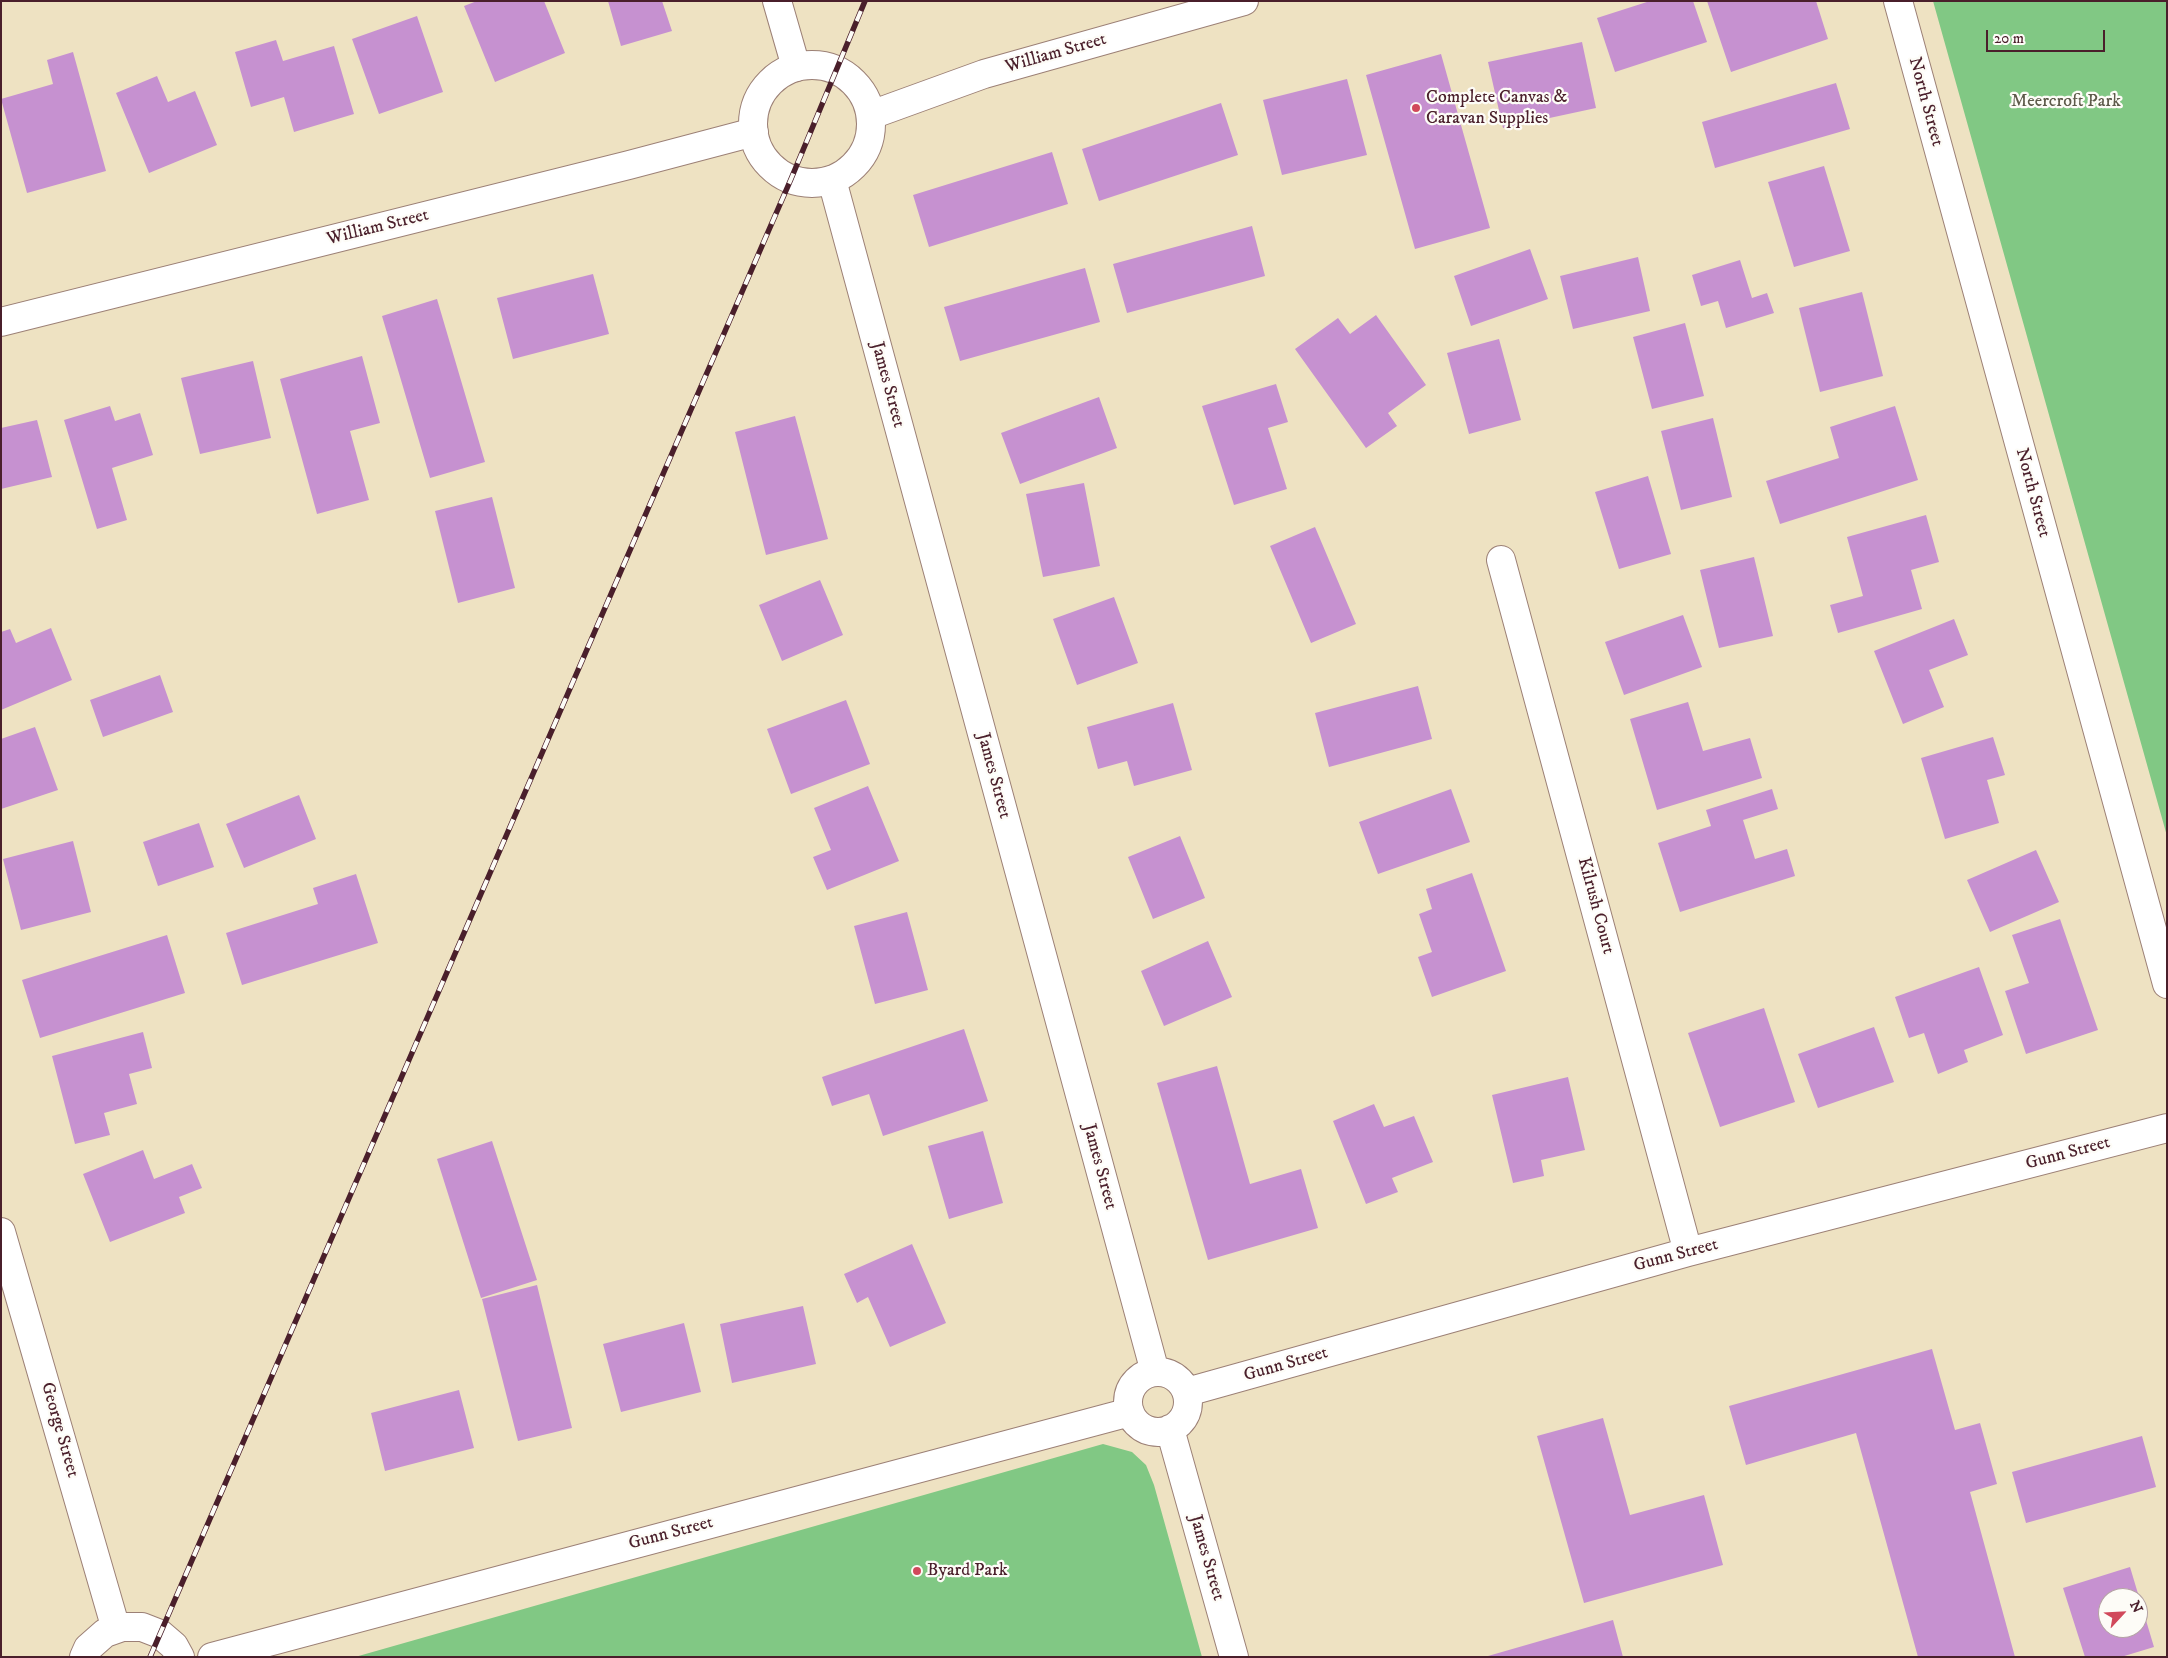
<!DOCTYPE html>
<style>
body{margin:0}
#map{position:relative;width:2168px;height:1658px;overflow:hidden;background:#eee2c2;font-family:"IM FELL DW Pica",serif}
canvas{display:block}
.frame{position:absolute;inset:0;border:2px solid #4a1f2b;pointer-events:none}
.north{position:absolute;left:2098px;top:1588px;width:50px;height:50px;box-sizing:border-box;background:#fdfcf7;border:1px solid #b5a4a5;border-radius:50%;rotate:65deg;font-size:14px;font-weight:700;line-height:20px;text-align:center;color:#4a1f2b}
.north::after{content:'';display:block;margin:auto;width:18px;height:22px;background:#d1495b;clip-path:polygon(50% 0,100% 100%,50% 72%,0 100%)}
.scale{position:absolute;left:1986px;top:30px;width:119px;height:22px;box-sizing:border-box;border:2px solid #4a1f2b;border-top:0;padding-left:6px;font-size:15px;line-height:18px;white-space:nowrap;color:#4a1f2b;-webkit-text-stroke:4px #fdfcf7;paint-order:stroke}
</style>
<div id="map">
<canvas width="2168" height="1658"></canvas>
<div class="frame"></div>
<div class="north">N</div>
<div class="scale">20 m</div>
</div>
<script>
const c = document.querySelector('canvas').getContext('2d');
c.lineJoin = 'round';
function paint(path, color) { c.fillStyle = color; c.fill(path, 'evenodd'); }
const toPath = rows => new Path2D(rows.map(r => 'M' + r).join(''));
function strokePath(path, color, width, dash) { c.strokeStyle = color; c.lineWidth = width; c.lineCap = dash ? 'butt' : 'round'; c.setLineDash(dash || []); c.stroke(path); }
function drawText(font, color, halo, rows, align = 'center') {
  c.font = font + ' "IM FELL DW Pica",serif'; c.lineWidth = 4.5; c.setLineDash([]); c.textBaseline = 'middle'; c.strokeStyle = halo; c.fillStyle = color; for (const [text, x, y, turn = 0] of rows) {
    c.save(); c.translate(x, y); c.rotate((+turn || 0) * Math.PI / 180); c.textAlign = isNaN(turn) ? turn : align; if (halo) c.strokeText(text, 0, 0); c.fillText(text, 0, 0); c.restore();
  }
}
const green = toPath([
 [1933,1,2167,1,2167,836],
 [1103,1444,1132,1452,1146,1465,1154,1485,1202,1657,355,1657]
]);
const building = toPath([
 [477,1,544,1,565,53,495,82,464,6],
 [608,1,662,1,672,31,621,46],
 [1650,1,1693,1,1707,42,1615,72,1597,18],
 [1707,1,1816,1,1828,39,1731,72],
 [417,16,443,92,379,114,352,39],
 [276,40,283,61,334,46,354,114,294,132,284,97,251,107,235,52],
 [1582,42,1596,108,1503,128,1488,62],
 [73,52,106,171,27,193,1,99,53,84,47,60],
 [1441,54,1490,228,1415,249,1366,75],
 [157,76,168,102,195,91,217,145,149,173,116,93],
 [1347,79,1367,155,1282,175,1263,100],
 [1836,83,1850,129,1715,168,1702,122],
 [1221,103,1238,155,1099,201,1082,149],
 [1052,152,1068,204,929,247,913,195],
 [1824,166,1850,251,1794,267,1768,182],
 [1252,226,1265,276,1127,313,1113,264],
 [1530,249,1548,299,1471,326,1454,276],
 [1638,257,1650,311,1573,329,1560,276],
 [1740,260,1752,298,1767,293,1774,313,1726,328,1718,301,1701,306,1692,275],
 [1085,268,1100,322,960,361,944,307],
 [593,274,609,334,513,359,497,298],
 [1862,292,1883,376,1820,392,1799,308],
 [437,299,485,462,430,478,382,316],
 [1376,315,1426,385,1388,413,1397,426,1366,448,1295,349,1338,318,1350,334],
 [1685,323,1704,396,1652,409,1633,337],
 [1499,339,1521,420,1469,434,1447,353],
 [362,356,380,423,350,431,369,500,317,514,280,379],
 [253,361,271,438,200,454,181,378],
 [1276,384,1288,422,1268,428,1287,489,1234,505,1202,406],
 [1099,397,1117,448,1020,484,1001,433],
 [110,406,115,421,140,413,153,455,112,468,127,520,97,529,64,420],
 [1895,406,1918,480,1780,524,1766,481,1839,458,1830,427],
 [795,416,828,539,766,555,735,432],
 [1713,418,1732,497,1681,510,1661,431],
 [37,420,52,477,1,489,1,428],
 [1648,476,1671,554,1619,569,1595,492],
 [1084,483,1100,566,1043,577,1026,494],
 [492,497,515,588,458,603,435,511],
 [1926,515,1939,562,1911,570,1922,609,1838,633,1830,605,1863,596,1847,537],
 [1315,527,1356,624,1311,643,1270,546],
 [1754,557,1773,636,1719,648,1700,570],
 [820,580,843,635,782,661,759,605],
 [1114,597,1138,663,1077,685,1053,619],
 [1683,615,1702,667,1624,695,1605,642],
 [1954,619,1968,655,1929,670,1944,707,1903,724,1874,651],
 [51,628,72,680,1,710,1,632,10,629,16,643],
 [160,675,173,712,103,737,90,700],
 [1418,686,1432,739,1329,767,1315,713],
 [846,700,870,764,791,794,767,729],
 [1688,702,1703,751,1750,738,1762,778,1657,810,1630,719],
 [1173,703,1192,770,1134,786,1127,761,1098,769,1087,727],
 [35,727,58,790,1,809,1,739],
 [1993,737,2005,775,1987,780,1999,823,1945,839,1921,758],
 [868,786,899,861,827,890,813,857,831,850,814,808],
 [1451,789,1470,842,1378,874,1359,822],
 [1772,789,1778,809,1743,820,1755,859,1787,849,1795,876,1680,912,1658,843,1711,826,1706,810],
 [299,795,316,839,244,868,226,824],
 [199,823,214,867,158,886,143,842],
 [1180,836,1205,898,1153,919,1128,857],
 [73,841,91,912,21,930,3,859],
 [2036,850,2059,902,1990,932,1967,880],
 [1472,873,1506,971,1432,997,1418,957,1432,952,1419,914,1432,909,1426,889],
 [356,874,378,943,242,985,226,933,318,904,313,888],
 [907,912,928,990,875,1004,854,926],
 [2060,919,2098,1030,2026,1054,2005,991,2029,983,2012,935],
 [167,935,185,993,40,1038,22,980],
 [1208,941,1232,997,1164,1026,1141,971],
 [1979,967,2003,1035,1964,1050,1968,1062,1938,1074,1924,1033,1909,1038,1895,997],
 [1764,1008,1795,1102,1720,1127,1688,1033],
 [1874,1027,1894,1082,1818,1108,1798,1054],
 [964,1029,988,1101,883,1136,869,1094,832,1106,822,1077],
 [143,1032,152,1068,129,1074,137,1104,104,1113,110,1135,75,1144,52,1056],
 [1217,1066,1250,1184,1301,1169,1318,1228,1208,1260,1157,1083],
 [1568,1077,1585,1150,1541,1160,1544,1176,1513,1183,1492,1095],
 [1374,1104,1384,1127,1414,1116,1433,1162,1392,1178,1398,1192,1366,1204,1333,1121],
 [983,1131,1003,1203,949,1219,928,1146],
 [492,1141,537,1280,481,1298,437,1159],
 [143,1150,154,1179,192,1164,202,1188,179,1197,185,1213,110,1242,83,1174],
 [912,1244,946,1323,890,1347,868,1297,857,1303,844,1274],
 [537,1285,572,1428,518,1441,482,1299],
 [803,1306,816,1364,732,1383,720,1324],
 [684,1323,701,1392,621,1412,603,1344],
 [1932,1349,1955,1430,1980,1423,1997,1484,1970,1492,2015,1657,1918,1657,1856,1433,1746,1465,1729,1406],
 [459,1390,474,1448,385,1471,371,1413],
 [1603,1418,1630,1515,1704,1495,1723,1565,1584,1603,1537,1436],
 [2142,1436,2156,1487,2026,1523,2012,1472],
 [2130,1567,2154,1647,2121,1657,2085,1657,2063,1588],
 [2108,1598,2138,1598,2138,1628,2108,1628],
 [1613,1620,1623,1657,1488,1657,1488,1656]
]);
const minor = toPath([
 [777,1,796,67],
 [1898,1,2167,984],
 [832,180,1155,1372],
 [1501,560,1688,1252],
 [1,1232,116,1629],
 '1128 1402a30 30 0 1 1 60 0a30 30 0 1 1-60 0Z',
 [1187,1392,1688,1252,2167,1128],
 [1170,1429,1234,1657],
 [84,1657,88,1648,105,1633,122,1627,142,1627,160,1634,174,1646,180,1657],
 [212,1657,1130,1412]
]);
const tertiary = toPath([
 '753 124a59 59 0 1 1 118 0a59 59 0 1 1-118 0Z',
 [871,115,984,74,1244,1],
 [1,322,629,165,754,132]
]);
const rail = toPath([
 [150,1657,791,179,865,1]
]);
const markers = [
 [1416,108,5,"#d1495b"],
 [917,1571,5,"#d1495b"]
];
const streetNames = [
 ["William Street",1056,54,-16],
 ["North Street",1925,102,75],
 ["William Street",378,228,-14],
 ["James Street",887,385,75],
 ["North Street",2032,493,75],
 ["James Street",993,776,75],
 ["Kilrush Court",1595,906,75],
 ["Gunn Street",2068,1154,-15],
 ["James Street",1099,1167,75],
 ["Gunn Street",1676,1256,-15],
 ["Gunn Street",1286,1365,-16],
 ["George Street",59,1430,74],
 ["Gunn Street",671,1534,-15],
 ["James Street",1206,1558,74]
];
const poiNames = [
 ["Complete Canvas &",1426,98],
 ["Caravan Supplies",1426,119],
 ["Byard Park",927,1571]
];
const parkNames = [
 ["Meercroft Park",2066,102]
];
paint(green, '#81c884');
paint(building, '#c691d0');
strokePath(minor, '#9c8076', 30);
strokePath(tertiary, '#9c8076', 30);
strokePath(minor, '#fff', 28);
strokePath(tertiary, '#fff', 28);
strokePath(rail, '#4a1f2b', 5.5);
strokePath(rail, '#fdfcf7', 4, [11]);
for (const [x, y, r, color] of markers) { const dot = new Path2D(); dot.arc(x, y, r, 0, 2 * Math.PI); c.fillStyle = color; c.fill(dot); strokePath(dot, '#fdfcf7', 2); }
drawText('18px', '#4a1f2b', '#fdfcf7', streetNames);
drawText('18px', '#4a1f2b', '#fdfcf7', poiNames, 'left');
drawText('18px', '#5d5a4a', '#fdfcf7', parkNames);
</script>
